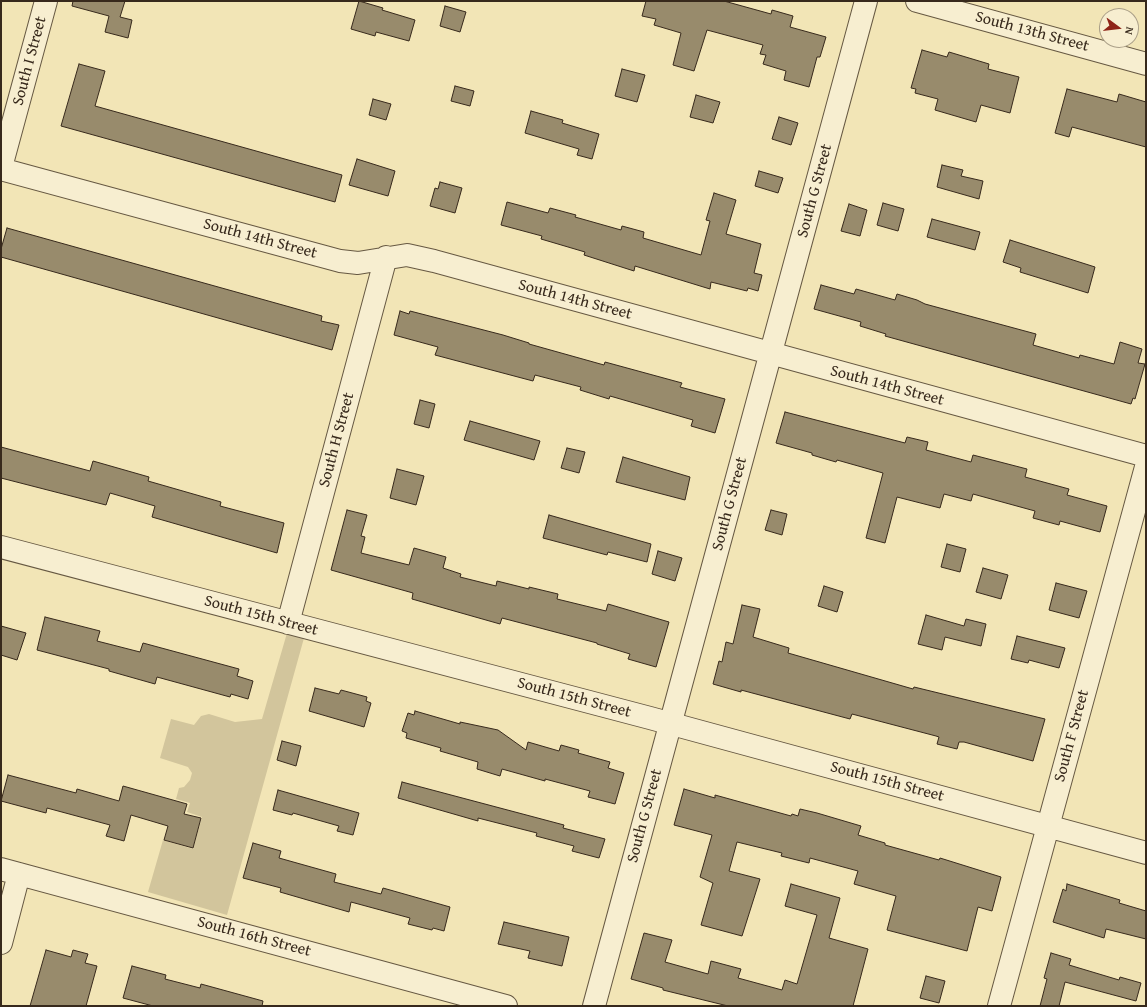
<!DOCTYPE html>
<style>
body{margin:0}
#map{position:relative;width:1147px;height:1007px;overflow:hidden;background:#f2e5b6;font-family:"Gentium Book Plus",serif}
canvas{display:block}
.frame{position:absolute;inset:0;border:2px solid #37291c;pointer-events:none}
.north{position:absolute;left:1099px;top:8px;width:40px;height:40px;box-sizing:border-box;background:#f7eed0;border:1px solid #aa9f88;border-radius:50%;rotate:105deg;font-size:11px;font-weight:700;line-height:16px;text-align:center;color:#37291c}
.north::after{content:'';display:block;margin:auto;width:14px;height:18px;background:#8f2418;clip-path:polygon(50% 0,100% 100%,50% 72%,0 100%)}
</style>
<div id="map">
<canvas width="1147" height="1007"></canvas>
<div class="frame"></div>
<div class="north">N</div>
</div>
<script>
const c = document.querySelector('canvas').getContext('2d');
c.lineJoin = 'round';
function paint(path, color) { c.fillStyle = color; c.fill(path, 'evenodd'); }
const toPath = rows => new Path2D(rows.map(r => 'M' + r).join(''));
function strokePath(path, color, width, dash) { c.strokeStyle = color; c.lineWidth = width; c.lineCap = dash ? 'butt' : 'round'; c.setLineDash(dash || []); c.stroke(path); }
function drawText(font, color, halo, rows, align = 'center') {
  c.font = font + ' "Gentium Book Plus",serif'; c.lineWidth = 3; c.setLineDash([]); c.textBaseline = 'middle'; c.strokeStyle = halo; c.fillStyle = color; for (const [text, x, y, turn = 0] of rows) {
    c.save(); c.translate(x, y); c.rotate((+turn || 0) * Math.PI / 180); c.textAlign = isNaN(turn) ? turn : align; if (halo) c.strokeText(text, 0, 0); c.fillText(text, 0, 0); c.restore();
  }
}
const green = toPath([
 [287,633,304,638,227,915,148,892,163,840,193,849,202,817,187,812,190,803,176,799,179,788,184,787,190,780,192,773,188,767,160,758,171,719,194,725,201,716,209,714,235,722,262,719]
]);
const building = toPath([
 [73,1,125,1,120,17,132,20,128,38,105,32,109,16,72,6,73,1],
 [359,1,383,8,382,10,415,20,409,41,376,32,375,36,351,29,359,1],
 [646,1,724,1,771,14,772,10,793,16,790,27,826,37,820,57,817,57,809,87,784,80,786,71,763,64,766,55,760,54,763,45,707,30,694,71,673,65,681,33,654,25,656,19,642,16,646,1],
 [445,6,466,12,460,32,440,26,445,6],
 [922,50,947,57,949,52,989,64,988,69,1019,77,1010,113,981,105,976,122,935,110,938,99,915,93,916,89,911,88,922,50],
 [79,64,105,71,95,106,342,175,335,202,61,126,79,64],
 [622,69,645,75,637,102,615,96,622,69],
 [455,86,474,91,470,106,451,101,455,86],
 [1067,89,1117,102,1119,94,1146,102,1146,147,1072,127,1069,137,1055,133,1067,89],
 [696,95,720,102,713,123,690,117,696,95],
 [373,99,391,104,386,120,369,115,373,99],
 [531,111,563,120,562,123,599,134,592,159,577,155,579,149,525,133,531,111],
 [779,117,798,123,791,145,772,139,779,117],
 [357,159,395,171,388,196,349,185,357,159],
 [942,165,963,170,961,176,983,181,979,199,937,187,942,165],
 [759,171,783,178,778,193,755,186,759,171],
 [440,182,462,188,455,213,430,206,435,188,438,189,440,182],
 [714,193,736,200,726,234,761,244,754,273,762,275,758,291,748,288,747,291,711,282,710,289,635,266,634,271,584,255,585,252,541,239,542,236,501,225,507,202,548,213,550,208,576,215,575,217,621,230,622,226,644,232,643,238,701,255,710,221,706,220,714,193],
 [883,203,904,209,898,231,877,225,883,203],
 [849,204,867,210,860,236,841,231,849,204],
 [932,219,980,232,975,250,927,237,932,219],
 [7,228,322,316,321,321,339,325,332,350,1,257,1,249,7,228],
 [1010,240,1095,267,1088,293,1020,272,1021,268,1003,262,1010,240],
 [821,285,854,294,856,289,895,300,897,294,917,300,925,304,1036,334,1033,345,1079,358,1080,355,1114,364,1120,342,1142,349,1138,363,1145,364,1135,399,1133,398,1131,404,885,336,886,334,860,326,861,322,814,309,821,285],
 [400,311,409,314,410,311,503,335,529,343,529,344,604,365,605,362,682,383,680,387,725,399,715,433,691,426,693,420,610,396,609,399,580,390,581,387,535,375,533,381,435,355,438,347,394,335,400,311],
 [420,400,435,404,429,428,414,424,420,400],
 [785,412,905,443,907,437,928,442,926,450,971,462,973,455,1027,469,1025,477,1069,489,1067,495,1107,506,1100,532,1060,521,1059,525,1033,518,1035,511,973,494,971,501,944,494,940,508,897,497,885,543,866,538,883,473,837,460,836,462,812,455,812,453,776,443,785,412],
 [470,421,540,441,534,460,464,440,470,421],
 [1,447,90,471,93,461,149,477,148,481,221,502,220,506,284,523,277,553,152,517,155,506,110,493,106,505,1,478,1,447],
 [567,448,585,452,579,473,561,468,567,448],
 [623,457,690,477,685,500,616,482,623,457],
 [397,469,424,476,416,505,390,498,397,469],
 [347,510,367,515,361,536,365,537,361,553,409,565,414,548,446,557,443,568,461,574,460,577,496,586,497,581,529,589,529,587,558,594,557,599,606,611,608,604,669,622,656,667,628,659,630,654,597,644,597,643,502,618,500,624,412,599,413,593,331,570,347,510],
 [771,510,787,514,782,535,765,530,771,510],
 [549,515,651,544,647,562,608,552,607,555,543,538,549,515],
 [947,544,966,549,960,572,941,567,947,544],
 [658,551,682,558,675,581,652,574,658,551],
 [983,568,1008,575,1001,599,976,592,983,568],
 [1056,583,1087,591,1079,618,1049,610,1056,583],
 [824,586,843,592,837,612,818,606,824,586],
 [742,605,760,609,753,637,789,648,788,653,913,689,914,687,1045,719,1033,761,964,742,959,742,957,749,937,744,939,737,936,736,852,714,850,719,741,690,741,692,713,684,719,661,722,662,726,642,733,644,742,605],
 [926,615,964,626,966,619,986,624,981,646,945,637,942,650,918,644,926,615],
 [45,617,100,631,97,641,140,652,143,643,239,669,237,676,253,681,248,699,231,694,230,697,157,677,155,684,109,671,109,669,37,650,45,617],
 [1,626,26,633,17,660,1,655,1,626],
 [1017,636,1065,648,1059,668,1029,660,1028,663,1011,659,1017,636],
 [315,688,339,694,341,690,367,697,366,701,371,703,364,727,309,711,315,688],
 [415,711,460,724,460,722,498,730,526,750,528,742,559,751,561,745,579,750,578,753,610,762,608,768,624,773,615,804,588,797,590,791,545,779,545,781,502,769,500,776,477,769,478,762,440,751,441,748,406,738,407,733,402,731,408,713,414,715,415,711],
 [282,741,301,746,296,766,277,760,282,741],
 [8,775,76,793,77,789,119,801,123,786,187,804,184,814,201,818,193,848,164,840,168,826,131,815,124,841,106,836,110,825,47,808,46,813,1,801,8,775],
 [402,782,564,825,563,828,605,839,599,858,572,851,574,846,536,836,537,833,478,818,478,821,398,798,402,782],
 [684,789,715,798,715,795,791,816,792,814,798,816,800,809,817,813,861,826,858,835,885,843,885,845,939,860,940,858,1001,877,992,911,978,907,967,951,887,930,896,896,854,884,858,871,810,858,809,863,781,856,782,853,737,842,729,871,760,879,742,936,701,925,713,883,700,877,712,835,674,825,684,789],
 [278,790,359,813,353,835,337,831,339,826,293,813,292,815,273,810,278,790],
 [253,843,281,851,279,858,336,874,334,882,381,894,383,888,450,907,444,931,433,928,432,930,408,924,410,918,351,902,349,912,280,892,281,888,243,878,253,843],
 [791,884,840,898,829,938,868,949,853,1006,728,1006,663,990,663,988,631,979,644,933,672,940,665,962,708,974,711,961,741,969,738,978,782,990,785,980,797,984,817,915,785,906,791,884],
 [1067,884,1120,900,1119,903,1146,911,1146,939,1106,929,1104,938,1053,922,1063,889,1066,891,1067,884],
 [504,922,569,937,562,966,528,958,530,951,498,944,504,922],
 [46,950,71,957,73,950,88,954,85,963,97,966,86,1006,30,1006,46,950],
 [1051,953,1071,959,1069,965,1119,980,1120,977,1141,983,1136,1001,1065,982,1059,1006,1040,1006,1047,979,1044,978,1051,953],
 [132,966,166,975,165,979,200,988,201,984,263,1001,262,1006,153,1006,123,998,132,966],
 [926,976,945,981,939,1003,920,998,926,976]
]);
const minor = toPath([
 [917,1,1146,64],
 [1,167,46,1],
 [1,169,340,261,358,263,407,255,434,261,1146,456],
 [1,547,650,718,1146,853],
 [288,623,386,257],
 [1,869,506,1006],
 [1,943,19,874],
 [594,1006,866,1],
 [999,1006,1146,467]
]);
const streetNames = [
 ["South 13th Street",1032,32,15],
 ["South I Street",30,61,-75],
 ["South G Street",815,191,-75],
 ["South 14th Street",260,239,15],
 ["South 14th Street",575,300,15],
 ["South 14th Street",887,386,15],
 ["South H Street",337,440,-75],
 ["South G Street",730,504,-75],
 ["South 15th Street",261,616,15],
 ["South 15th Street",574,698,15],
 ["South F Street",1072,736,-75],
 ["South 15th Street",887,782,15],
 ["South G Street",645,816,-75],
 ["South 16th Street",254,937,15]
];
paint(green, '#d2c59c');
paint(building, '#988b6c');
strokePath(building, '#37291c', 1);
strokePath(minor, '#665842', 24);
strokePath(minor, '#f7eed0', 22);
drawText('16px', '#37291c', '#f7eed0', streetNames);
</script>
